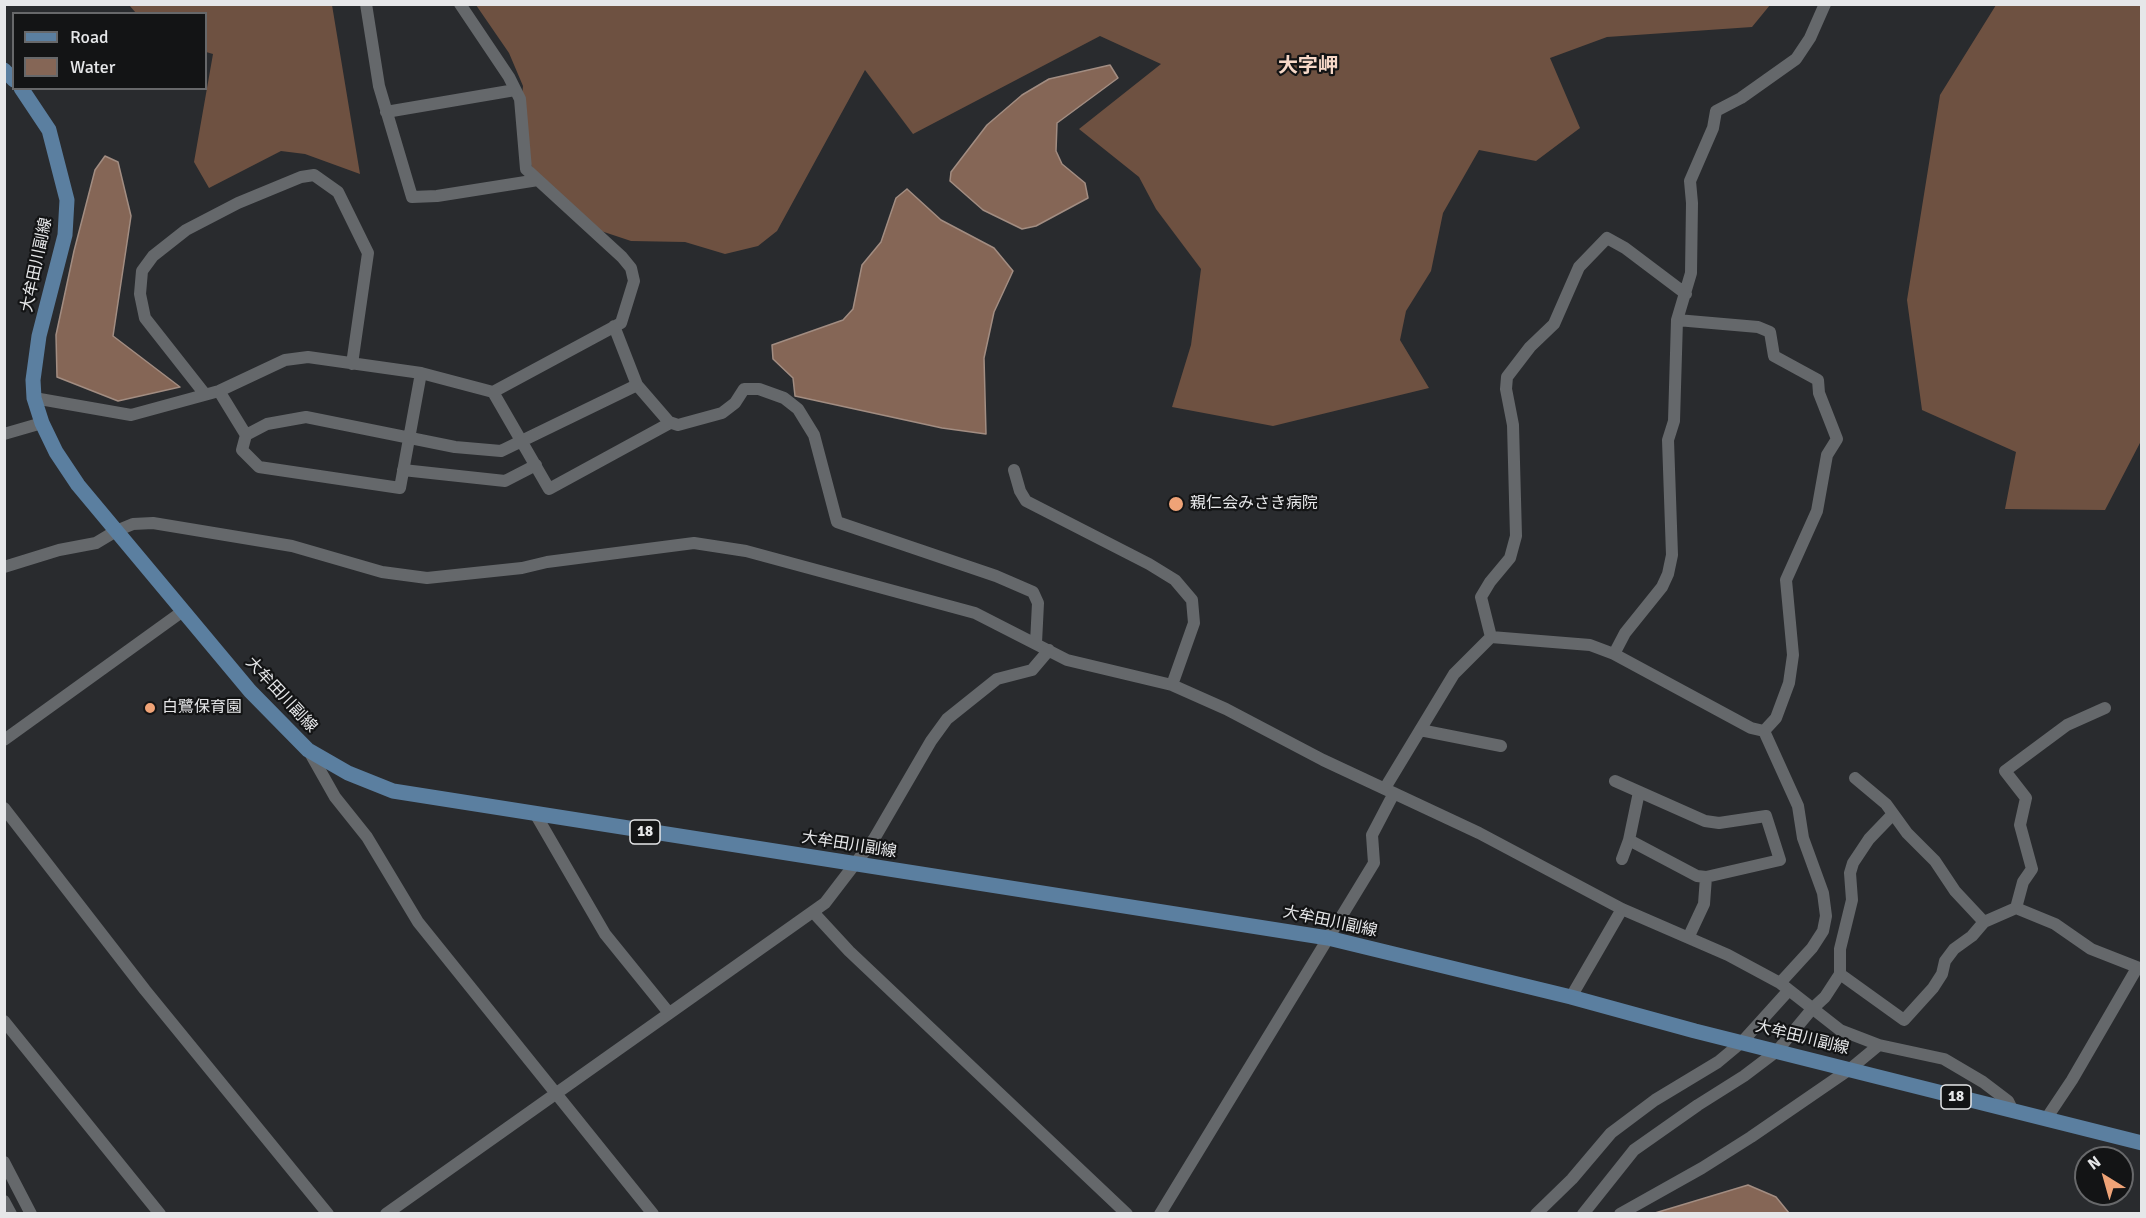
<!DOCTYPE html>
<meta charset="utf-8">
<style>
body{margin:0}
#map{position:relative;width:2146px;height:1218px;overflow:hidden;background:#292b2e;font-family:Signika,sans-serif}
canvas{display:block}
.frame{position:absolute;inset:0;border:6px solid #e6e7e9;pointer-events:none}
.legend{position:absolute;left:12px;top:12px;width:195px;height:78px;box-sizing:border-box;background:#131415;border:2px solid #67686a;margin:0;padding:8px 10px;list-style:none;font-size:18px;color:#e6e7e9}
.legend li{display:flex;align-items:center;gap:12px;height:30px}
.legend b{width:30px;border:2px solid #67686a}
.north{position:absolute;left:2074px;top:1146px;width:60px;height:60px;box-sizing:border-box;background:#131415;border:2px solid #67686a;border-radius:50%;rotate:323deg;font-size:16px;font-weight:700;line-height:24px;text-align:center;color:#e6e7e9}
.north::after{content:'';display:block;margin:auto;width:21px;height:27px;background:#efa377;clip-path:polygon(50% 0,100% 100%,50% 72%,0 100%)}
</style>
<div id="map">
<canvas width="2146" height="1218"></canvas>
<div class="frame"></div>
<ul class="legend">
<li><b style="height:8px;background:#5b7fa0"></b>Road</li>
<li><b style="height:16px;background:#856656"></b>Water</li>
</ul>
<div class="north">N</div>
</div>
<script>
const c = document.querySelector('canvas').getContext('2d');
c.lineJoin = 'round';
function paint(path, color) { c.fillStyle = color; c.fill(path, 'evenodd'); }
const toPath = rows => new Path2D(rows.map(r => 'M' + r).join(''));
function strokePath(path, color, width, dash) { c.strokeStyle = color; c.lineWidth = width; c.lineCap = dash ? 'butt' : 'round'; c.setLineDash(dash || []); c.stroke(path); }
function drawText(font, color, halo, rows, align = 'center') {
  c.font = font + ' Signika,"Noto Sans JP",sans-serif'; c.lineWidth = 4.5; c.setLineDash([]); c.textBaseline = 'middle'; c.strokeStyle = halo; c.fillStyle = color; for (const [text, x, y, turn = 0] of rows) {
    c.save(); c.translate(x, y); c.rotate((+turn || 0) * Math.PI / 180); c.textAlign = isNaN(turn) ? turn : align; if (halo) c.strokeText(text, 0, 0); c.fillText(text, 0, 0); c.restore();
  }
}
const forest = toPath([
 [129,5,332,5,360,174,305,154,281,151,209,188,194,162,213,54,206,52,206,14,136,13],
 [476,5,1770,5,1752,27,1607,37,1550,58,1580,128,1536,161,1479,150,1443,213,1431,271,1406,311,1400,340,1429,388,1273,426,1172,407,1191,345,1201,269,1156,209,1139,177,1079,129,1161,64,1100,36,913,134,865,70,777,231,758,246,725,254,685,242,631,241,601,231,545,190,518,141,523,86,509,53],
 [1996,5,2141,5,2141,441,2105,510,2005,509,2016,452,1922,410,1907,300,1940,95]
]);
const water = toPath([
 [1110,65,1118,78,1057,123,1056,151,1062,164,1085,183,1088,198,1036,226,1022,229,983,210,950,181,951,172,987,125,1022,95,1049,79,1110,65],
 [105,156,118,162,131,216,113,336,180,387,118,401,57,377,56,335,74,251,95,170,105,156],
 [907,189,941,220,994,248,1013,271,994,312,984,358,986,434,942,428,795,396,793,378,773,359,772,345,843,320,853,309,862,265,881,242,896,198,907,189],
 [1748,1185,1776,1197,1789,1213,1655,1213,1748,1185]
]);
const minor = toPath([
 [366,4,379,86,412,197,437,196,538,180],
 [460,4,509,77,520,99,526,169,622,257,631,268,634,281,621,323,493,392],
 [386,112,515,90],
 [1677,320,1758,327,1770,332,1774,356,1818,380,1819,393,1837,439,1827,455,1817,511,1786,580,1793,655,1789,683,1776,718,1764,731],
 [614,326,637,385,669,422,678,425,722,413,735,403,744,389,759,389,784,398,798,409,814,435,837,522,996,576,1033,592,1038,603,1036,643],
 [219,391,246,435,242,450,259,467,400,488,421,373],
 [204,393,145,318,140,294,142,271,153,256,186,230,238,203,301,177,314,175,338,192,368,253,352,364],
 [34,398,131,415,219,391,285,360,308,357,421,373,493,392,549,489,670,423],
 [4,434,42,423],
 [246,435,267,424,306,417,455,447,501,451,637,385],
 [403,470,505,481,536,465],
 [1014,470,1020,491,1026,501,1149,564,1175,580,1192,600,1194,623,1172,685],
 [4,567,59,550,96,543,116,531,133,524,153,523,292,546,382,572,427,578,522,568,547,562,694,543,746,551,975,613,1067,660,1172,685,1226,709,1323,760,1479,833,1622,909,1728,955,1780,983,1840,1030,1879,1045,1944,1059,1983,1082,2008,1101,2013,1111],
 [1491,637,1481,597,1490,582,1510,558,1516,536,1513,425,1506,389,1507,377,1530,347,1554,324,1579,267,1607,238,1625,248,1686,294],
 [1614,654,1625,633,1662,587,1668,574,1672,555,1668,440,1674,421,1677,320,1691,273,1692,203,1690,181,1713,128,1716,111,1741,98,1796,59,1810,38,1825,4],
 [1420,730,1501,746],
 [1764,731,1798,806,1803,838,1823,893,1826,916,1823,931,1812,948,1780,983],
 [4,740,183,611],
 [309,751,335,797,367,837,418,922,653,1214],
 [1855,778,1886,804,1907,833,1935,861,1955,891,1984,922],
 [1615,781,1705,821,1719,823,1766,816,1780,860,1706,877,1704,904,1689,936],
 [1385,788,1454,674,1491,637,1590,645,1614,654,1751,728,1764,731],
 [4,808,145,990,328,1214],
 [536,815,605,934,669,1013],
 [1629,840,1697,876,1706,877],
 [1622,859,1629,840,1639,792],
 [2016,908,2023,882,2032,869,2020,825,2026,798,2005,771,2067,725,2105,708],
 [813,912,849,951,1127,1214],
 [1840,974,1904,1020,1933,988,1942,974,1945,961,1954,949,1972,936,1984,922,2016,908,2055,924,2091,949,2142,969],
 [1571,997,1622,909],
 [4,1021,160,1214],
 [2046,1119,2072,1080,2137,968],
 [4,1162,31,1214],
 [4,1201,11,1214],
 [386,1214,825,903,874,839,931,741,947,719,997,679,1032,670,1049,650],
 [1160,1214,1374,863,1372,835,1394,793],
 [1536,1214,1572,1179,1611,1133,1655,1100,1718,1062,1742,1042,1789,990],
 [1583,1214,1634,1150,1698,1105,1744,1076,1777,1051,1812,1009,1825,997,1840,974,1840,949,1852,900,1850,873,1853,863,1869,839,1892,815],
 [1620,1214,1702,1168,1751,1137,1850,1069,1879,1045]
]);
const major = toPath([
 [4,70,14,80],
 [21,88,49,130,67,200,65,235,39,336,33,380,34,398,42,423,56,452,78,485,250,691,308,750,348,773,393,791,1328,938,1571,997,1695,1031,2142,1143]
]);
const markers = [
 [1176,504,8,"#efa377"],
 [150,708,6,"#efa377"]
];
const shields = [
 [645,832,30],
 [1956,1097,30]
];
const shieldNames = [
 ["18",645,832],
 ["18",1956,1097]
];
const streetNames = [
 ["大牟田川副線",37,265,-78],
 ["大牟田川副線",281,695,47],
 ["大牟田川副線",849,845,9],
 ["大牟田川副線",1330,922,12],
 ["大牟田川副線",1802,1038,14]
];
const poiNames = [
 ["親仁会みさき病院",1190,504],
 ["白鷺保育園",162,708]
];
const quarterNames = [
 ["大字岬",1308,67]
];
paint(forest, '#6e5141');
paint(water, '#856656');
strokePath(water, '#a28d82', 1.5);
strokePath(minor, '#65686b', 12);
strokePath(major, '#5b7fa0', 15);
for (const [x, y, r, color] of markers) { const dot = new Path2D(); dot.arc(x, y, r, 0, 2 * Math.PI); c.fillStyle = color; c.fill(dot); strokePath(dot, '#131415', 2); }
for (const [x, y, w] of shields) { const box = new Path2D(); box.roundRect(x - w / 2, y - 12, w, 24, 4.5); c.fillStyle = '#131415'; c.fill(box); strokePath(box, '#e6e7e9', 1.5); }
drawText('bold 15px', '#e6e7e9', null, shieldNames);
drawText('16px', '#e6e7e9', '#131415', streetNames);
drawText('16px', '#e6e7e9', '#131415', poiNames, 'left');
drawText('bold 20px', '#f6d8c8', '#131415', quarterNames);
</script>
